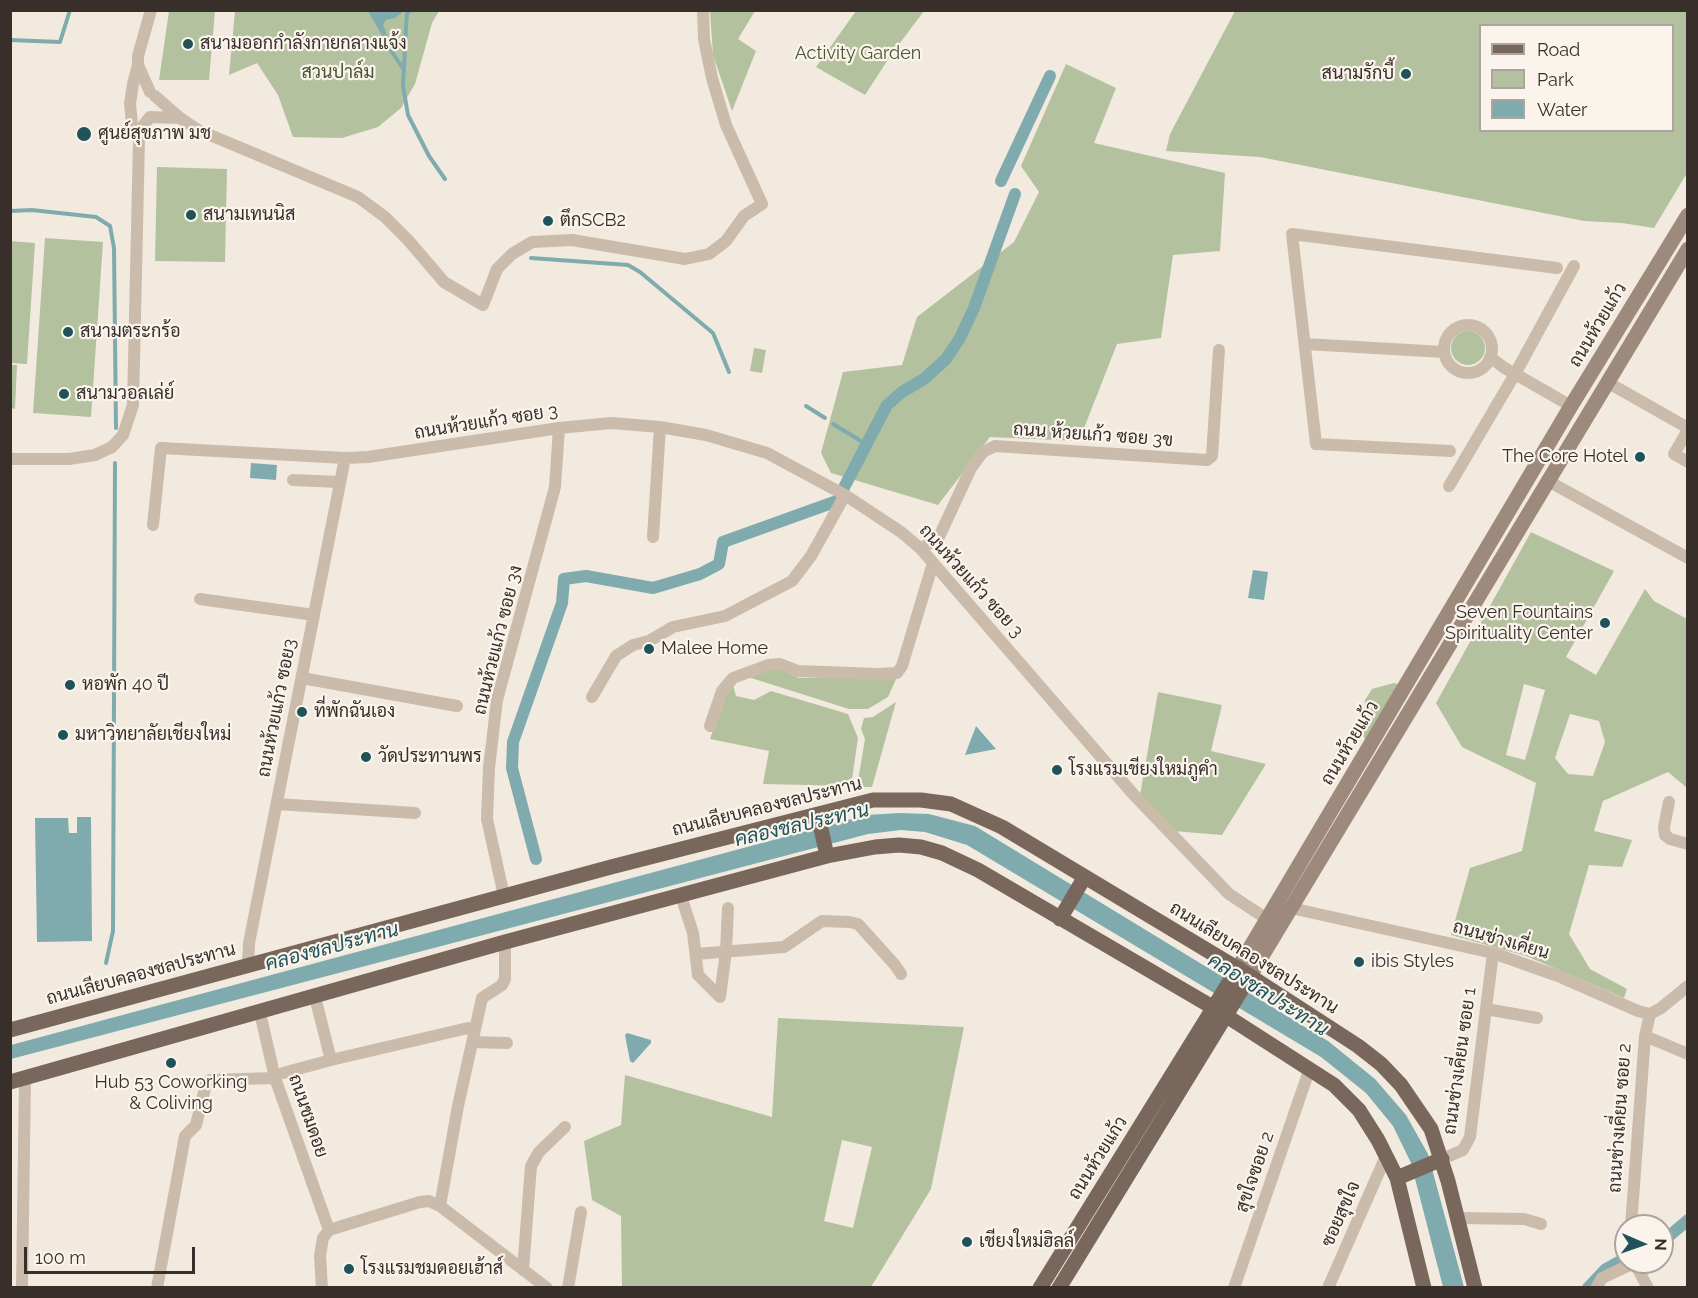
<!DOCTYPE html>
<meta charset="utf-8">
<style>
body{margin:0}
#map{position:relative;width:1698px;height:1298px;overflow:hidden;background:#f2eadf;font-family:Raleway,sans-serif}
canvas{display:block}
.frame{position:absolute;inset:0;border:12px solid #382f2a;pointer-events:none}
.legend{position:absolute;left:1479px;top:24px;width:195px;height:108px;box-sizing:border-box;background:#faf4ec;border:2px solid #aca59e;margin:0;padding:8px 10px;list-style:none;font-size:18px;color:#382f2a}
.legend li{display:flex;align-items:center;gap:12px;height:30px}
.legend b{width:30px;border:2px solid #aca59e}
.north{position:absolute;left:1614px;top:1214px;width:60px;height:60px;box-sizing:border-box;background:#faf4ec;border:2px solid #aca59e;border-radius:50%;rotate:92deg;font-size:16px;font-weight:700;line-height:24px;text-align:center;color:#382f2a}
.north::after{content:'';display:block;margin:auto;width:21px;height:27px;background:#205359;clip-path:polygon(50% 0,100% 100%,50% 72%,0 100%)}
.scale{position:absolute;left:24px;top:1247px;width:171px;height:27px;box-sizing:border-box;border:3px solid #382f2a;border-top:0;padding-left:8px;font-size:18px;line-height:21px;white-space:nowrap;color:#382f2a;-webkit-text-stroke:4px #faf4ec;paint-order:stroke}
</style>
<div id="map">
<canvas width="1698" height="1298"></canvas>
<div class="frame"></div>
<ul class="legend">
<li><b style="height:8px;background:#7a675c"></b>Road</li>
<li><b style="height:16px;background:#b4c19f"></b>Park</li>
<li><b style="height:16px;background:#7fabaf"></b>Water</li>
</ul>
<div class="north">N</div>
<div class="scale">100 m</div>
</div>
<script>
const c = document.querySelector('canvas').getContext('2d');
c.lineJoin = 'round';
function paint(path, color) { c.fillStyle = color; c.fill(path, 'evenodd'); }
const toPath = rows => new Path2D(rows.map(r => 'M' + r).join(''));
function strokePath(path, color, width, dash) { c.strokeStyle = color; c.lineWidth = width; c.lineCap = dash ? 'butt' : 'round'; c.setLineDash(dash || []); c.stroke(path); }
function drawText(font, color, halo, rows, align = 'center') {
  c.font = font + ' Raleway,Sarabun,sans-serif'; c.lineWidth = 4.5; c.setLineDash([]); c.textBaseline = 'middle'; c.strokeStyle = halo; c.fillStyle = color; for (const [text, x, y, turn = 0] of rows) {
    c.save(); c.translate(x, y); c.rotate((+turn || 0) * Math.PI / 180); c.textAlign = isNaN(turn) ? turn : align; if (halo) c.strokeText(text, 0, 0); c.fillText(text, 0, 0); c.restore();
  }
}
const green = toPath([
 [169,11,215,11,209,80,159,80],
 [235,11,439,11,432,23,415,84,401,108,378,127,342,138,293,137,278,95,257,63,229,75],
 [710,11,755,11,738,39,756,51,732,111,713,55],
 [856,11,924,11,891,55,865,95,816,67],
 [1235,11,1687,11,1687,173,1654,228,1622,223,1584,221,1260,157,1166,151,1170,134],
 [1480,26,1672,26,1672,130,1480,130],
 [1066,64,1116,88,1094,143,1225,173,1220,251,1173,255,1161,338,1117,344,1079,441,990,437,938,505,831,473,821,453,843,372,902,365,917,317,1014,242,1039,192,1021,166],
 [157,167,227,169,225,262,155,261],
 [45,238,103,242,91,417,33,413],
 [10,241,35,243,27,364,11,363],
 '1451 348a17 17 0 1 1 34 0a17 17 0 1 1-34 0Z',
 [754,348,766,350,762,373,750,371],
 [10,365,17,365,15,409,11,408],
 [1531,532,1614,571,1566,657,1596,675,1645,589,1654,601,1687,619,1687,788,1668,772,1603,801,1594,831,1632,840,1622,867,1589,865,1569,934,1590,969,1627,989,1624,998,1526,956,1451,935,1470,868,1522,851,1536,783,1462,747,1436,703],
 [1524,684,1545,690,1525,760,1506,755],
 [1570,714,1599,721,1605,742,1593,776,1568,774,1555,758],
 [777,668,799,678,897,677,888,697,868,709,849,709,748,677],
 [1394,683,1402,685,1367,743,1361,732,1365,700,1372,689],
 [733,685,736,696,754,700,771,691,848,714,858,738,851,786,763,784,769,751,710,739,726,692],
 [1158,692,1222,705,1211,751,1266,764,1222,835,1173,831,1140,795],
 [896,702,872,787,857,787,865,739,861,729,864,718,873,717],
 [778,1018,964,1027,931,1189,871,1287,622,1287,621,1216,592,1200,584,1141,621,1125,625,1075,772,1117],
 [842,1140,872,1147,853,1228,824,1221]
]);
const water = toPath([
 [368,11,404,11,395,18,386,20,383,24,390,44,388,46],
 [251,463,277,465,276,480,250,478],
 [1253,570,1268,572,1264,600,1248,598],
 [976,726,996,749,965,755],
 [899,813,929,814,975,826,1328,1041,1375,1079,1406,1115,1428,1154,1464,1287,1443,1287,1411,1163,1393,1126,1366,1093,1321,1057,967,845,925,832,901,830,868,834,11,1059,11,1045,866,815],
 [77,817,91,817,92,941,37,942,35,818,68,818,69,833,77,833],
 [627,1033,651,1040,651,1043,633,1063,630,1061,625,1035]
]);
const stream = toPath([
 [410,10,407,14,406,27,403,86,408,115,429,156,445,179],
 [10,40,60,42,70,10],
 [388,46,404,70],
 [10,211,32,210,96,217,110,226,114,248,116,428],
 [531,258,628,265,640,272,713,333,729,372],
 [806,406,825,418],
 [833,424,866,444],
 [106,963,113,931,115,463]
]);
const canal = toPath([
 [1001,181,1050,76],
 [536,859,512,768,513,742,562,603,564,579,586,576,653,588,700,574,719,564,723,542,837,501,887,405,902,392,924,379,946,359,960,338,974,308,1015,194],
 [1662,1242,1688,1220],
 [1588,1288,1606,1269,1626,1258]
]);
const minor = toPath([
 [138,65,133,84,130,104,132,124,139,140],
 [150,92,138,65,138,56,151,10],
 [155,96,180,118,198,130,358,197,385,217,408,240,444,282,483,305,497,269,512,254,532,242,572,240,685,259,709,254,726,241,744,216,762,204,726,125,712,78,704,39,703,10],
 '1444 349a24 24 0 1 1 48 0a24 24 0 1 1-48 0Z',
 [1305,344,1444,352],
 [1490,357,1503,367,1571,406],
 [1607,382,1688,428],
 [1688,430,1674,454,1688,462],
 [1450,451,1316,444,1292,234,1557,268],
 [10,459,69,459,95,455,112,447,123,435,133,405,139,140,143,126,150,117,180,118],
 [293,480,340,482],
 [1548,481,1688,558],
 [1449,486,1515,374,1574,266],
 [153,525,161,448,345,458,368,457,559,428,611,423,660,427,706,435,767,453,845,495,901,532,921,549,1134,795,1229,894,1267,919],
 [653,537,660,427],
 [921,549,939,537,971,468,983,452,995,446,1207,460,1212,456,1219,350],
 [200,599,314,615],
 [302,678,457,706],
 [592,697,616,656,633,645,649,641,673,627,725,616,792,581,811,556,845,495],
 [710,726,722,691,733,678,768,665,780,664,798,671,877,674,897,673,902,666,933,563],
 [1669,802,1664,827,1665,835,1670,839,1688,844],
 [277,804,415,813],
 [504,896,487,819,489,768,497,700,555,487,559,428],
 [681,896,693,933,698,975,720,997,726,951,728,908],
 [1291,908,1493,953,1558,976,1638,1011,1650,1014,1661,1008,1688,986],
 [696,954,784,947,822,921,849,922,858,924,895,965,901,974],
 [248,965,249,943,345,458],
 [315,997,331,1060],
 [1486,1009,1537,1018],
 [260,1013,275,1078,329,1230],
 [1645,1036,1688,1054],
 [473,1042,507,1043],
 [283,1073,331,1060,468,1028],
 [1442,1159,1463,1150,1470,1137,1493,953],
 [440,1206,458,1106,482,998,502,985,505,979,505,942],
 [1458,1218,1524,1219,1541,1224],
 [1631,1226,1645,1036,1650,1014],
 [1634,1262,1648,1288],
 [523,1270,531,1166,539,1152,565,1127],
 [22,1288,25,1078],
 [157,1288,185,1136,196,1125,206,1084,210,1080,275,1078],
 [322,1288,320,1256,323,1238,329,1230,420,1202,429,1201,440,1206,547,1288],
 [568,1288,581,1212],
 [1234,1288,1310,1068],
 [1328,1288,1386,1156],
 [1596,1288,1602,1278,1634,1263]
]);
const secondary = toPath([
 [1238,968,1571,406,1688,215],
 [1250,976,1688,249]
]);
const primary = toPath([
 [818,815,827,856],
 [1060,919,1084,878],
 [10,1030,611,867,873,800,921,800,951,804,1002,827,1250,976,1358,1046,1381,1064,1401,1085,1431,1129,1448,1181,1475,1288],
 [10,1082,505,942,827,856,875,847,899,845,921,847,942,853,978,870,1214,1008,1334,1085,1359,1110,1378,1140,1397,1178,1424,1288],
 [1397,1178,1442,1159],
 [1040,1288,1238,968],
 [1059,1288,1250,976]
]);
const markers = [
 [188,44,6,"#205359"],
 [1406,74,6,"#205359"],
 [84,134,8,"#205359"],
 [191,215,6,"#205359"],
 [548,221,6,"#205359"],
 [68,332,6,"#205359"],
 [64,394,6,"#205359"],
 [1640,457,6,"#205359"],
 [1605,623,6,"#205359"],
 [649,649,6,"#205359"],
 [70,685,6,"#205359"],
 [302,712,6,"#205359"],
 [63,735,6,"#205359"],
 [366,757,6,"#205359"],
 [1057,770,6,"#205359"],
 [1359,962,6,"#205359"],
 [171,1063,6,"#205359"],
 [967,1242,6,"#205359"],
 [349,1269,6,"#205359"]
];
const poiNames = [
 ["สนามออกกำลังกายกลางแจ้ง",200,44],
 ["สนามรักบี้",1394,74,"right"],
 ["ศูนย์สุขภาพ มช",98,134],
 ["สนามเทนนิส",203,215],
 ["ตึกSCB2",560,221],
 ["สนามตระกร้อ",80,332],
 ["สนามวอลเล่ย์",76,394],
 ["The Core Hotel",1628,457,"right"],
 ["Seven Fountains",1593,613,"right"],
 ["Spirituality Center",1593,634,"right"],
 ["Malee Home",661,649],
 ["หอพัก 40 ปี",82,685],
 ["ที่พักฉันเอง",314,712],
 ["มหาวิทยาลัยเชียงใหม่",75,735],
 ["วัดประทานพร",378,757],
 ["โรงแรมเชียงใหม่ภูคำ",1069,770],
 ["ibis Styles",1371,962],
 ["Hub 53 Coworking",171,1083,"center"],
 ["& Coliving",171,1104,"center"],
 ["เชียงใหม่ฮิลล์",979,1242],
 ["โรงแรมชมดอยเฮ้าส์",361,1269]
];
const parkNames = [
 ["Activity Garden",858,54],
 ["สวนปาล์ม",338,73]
];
const streetNames = [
 ["ถนนห้วยแก้ว",1598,325,-59],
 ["ถนนห้วยแก้ว ซอย 3",486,422,-9],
 ["ถนน ห้วยแก้ว ซอย 3ข",1093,435,4],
 ["ถนนห้วยแก้ว ซอย 3",971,581,48],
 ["ถนนห้วยแก้ว ซอย 3ง",498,640,-76],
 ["ถนนห้วยแก้ว ซอย3",277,708,-79],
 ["ถนนห้วยแก้ว",1350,743,-59],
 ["ถนนเลียบคลองชลประทาน",767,807,-14],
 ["ถนนช่างเคี่ยน",1501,940,16],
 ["ถนนเลียบคลองชลประทาน",1254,958,32],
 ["ถนนเลียบคลองชลประทาน",141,974,-15],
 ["ถนนช่างเคี่ยน ซอย 1",1460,1061,-82],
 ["ถนนชมดอย",308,1116,71],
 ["ถนนช่างเคี่ยน ซอย 2",1620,1118,-86],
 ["ถนนห้วยแก้ว",1098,1158,-58],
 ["สุขใจซอย 2",1255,1172,-71],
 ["ซอยสุขใจ",1341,1214,-66]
];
const waterNames = [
 ["คลองชลประทาน",802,825,-13],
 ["คลองชลประทาน",332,947,-15],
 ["คลองชลประทาน",1268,995,32]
];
paint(green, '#b4c19f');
paint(water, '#7fabaf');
strokePath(stream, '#7fabaf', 4);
strokePath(canal, '#7fabaf', 12);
strokePath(minor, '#cbbbab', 12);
strokePath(secondary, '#9e8a7c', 15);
strokePath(primary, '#7a675c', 15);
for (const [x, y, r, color] of markers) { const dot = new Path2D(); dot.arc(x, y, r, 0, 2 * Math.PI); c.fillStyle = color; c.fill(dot); strokePath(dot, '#faf4ec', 2); }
drawText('18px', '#382f2a', '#faf4ec', poiNames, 'left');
drawText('18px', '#46562e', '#faf4ec', parkNames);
drawText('18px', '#382f2a', '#faf4ec', streetNames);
drawText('italic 20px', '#205359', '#faf4ec', waterNames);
</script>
